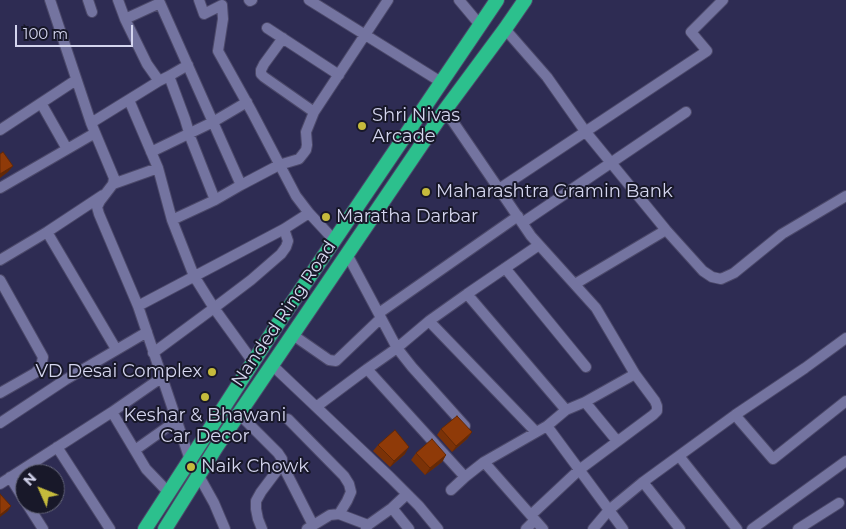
<!DOCTYPE html>
<style>
body{margin:0}
#map{position:relative;width:846px;height:529px;overflow:hidden;background:#2e2c53;font-family:Montserrat,sans-serif}
canvas{display:block}
.north{position:absolute;left:15px;top:464px;width:50px;height:50px;box-sizing:border-box;background:#181829;border:1px solid #636478;border-radius:50%;rotate:314deg;font-size:14px;font-weight:700;line-height:20px;text-align:center;color:#d4d5ee}
.north::after{content:'';display:block;margin:auto;width:18px;height:22px;background:#c6bb3c;clip-path:polygon(50% 0,100% 100%,50% 72%,0 100%)}
.scale{position:absolute;left:15px;top:25px;width:118px;height:22px;box-sizing:border-box;border:2px solid #d4d5ee;border-top:0;padding-left:6px;font-size:15px;line-height:18px;white-space:nowrap;color:#d4d5ee;-webkit-text-stroke:4px #181829;paint-order:stroke}
</style>
<div id="map">
<canvas width="846" height="529"></canvas>
<div class="north">N</div>
<div class="scale">100 m</div>
</div>
<script>
const c = document.querySelector('canvas').getContext('2d');
c.lineJoin = 'round';
const toPath = rows => new Path2D(rows.map(r => 'M' + r).join(''));
function strokePath(path, color, width, dash) { c.strokeStyle = color; c.lineWidth = width; c.lineCap = dash ? 'butt' : 'round'; c.setLineDash(dash || []); c.stroke(path); }
function paint(path, color) { c.fillStyle = color; c.fill(path, 'evenodd'); }
function drawText(font, color, halo, rows, align = 'center') {
  c.font = font + ' Montserrat,sans-serif'; c.lineWidth = 4; c.setLineDash([]); c.textBaseline = 'middle'; c.strokeStyle = halo; c.fillStyle = color; for (const [text, x, y, turn = 0] of rows) {
    c.save(); c.translate(x, y); c.rotate((+turn || 0) * Math.PI / 180); c.textAlign = isNaN(turn) ? turn : align; if (halo) c.strokeText(text, 0, 0); c.fillText(text, 0, 0); c.restore();
  }
}
const minor = toPath([
 [50,0,91,123,114,178,113,184,100,201,97,207,99,214,138,306,190,460,214,503,225,529],
 [88,0,92,12],
 [118,0,125,19,147,64,159,81,169,76,185,119,191,139,215,200],
 [199,0,204,14,222,5,223,19,218,51,252,112,296,196,309,213,334,240],
 [249,0,250,1,252,0],
 [309,0,441,82],
 [459,0,480,25],
 [125,19,160,3,241,185],
 [267,28,339,75],
 [505,29,547,77,585,131,666,230,703,271,712,277,721,279,734,273,782,234,846,196],
 [283,38,264,64,261,70,261,74,264,77,314,112],
 [169,76,188,65],
 [129,100,158,168],
 [41,103,67,149],
 [445,110,531,236,596,308,635,374],
 [91,123,159,81],
 [0,130,76,80],
 [151,152,213,122,247,102],
 [113,184,158,168,172,220,194,276,214,308,153,353],
 [0,188,95,133],
 [499,189,707,51,691,32,723,0],
 [172,220,215,200,241,185,279,165,299,159,303,154,306,150,307,145,306,132,314,112,388,0],
 [522,223,686,112],
 [47,232,116,349],
 [347,254,397,348,367,369,465,477],
 [0,260,47,232,103,195],
 [505,268,586,367],
 [0,280,43,357,41,367,35,373,0,393],
 [575,284,666,230],
 [467,294,539,245],
 [138,306,284,229,309,213],
 [379,313,518,216],
 [429,321,536,432],
 [293,335,329,360,336,361,381,318],
 [253,362,214,308,251,280,281,254,286,247,288,241,284,229],
 [272,365,391,478,419,506,438,529],
 [585,402,617,441],
 [316,407,367,369],
 [112,412,146,469,169,493],
 [239,414,278,453,282,459,282,464,261,492,256,501,256,509,258,519,262,529],
 [735,415,773,459,846,401],
 [288,419,344,476,349,484,351,492,347,501,339,514],
 [0,423,65,380,147,332],
 [465,426,412,367,397,348,429,321,467,294,566,410],
 [547,426,623,529],
 [57,447,110,529],
 [135,450,176,421],
 [679,456,737,529],
 [484,462,547,426,566,410,585,402,635,374,655,401,657,406,657,411,653,415,579,470,531,515],
 [282,464,313,525],
 [10,477,25,501],
 [643,482,680,529],
 [0,484,112,412,161,378],
 [451,490,465,477,484,462,543,529],
 [27,504,43,529],
 [392,508,409,529],
 [307,529,330,515,339,514,368,525],
 [366,529,368,525,392,508,407,494],
 [526,529,535,520],
 [593,529,609,510,643,482,735,415,805,368,846,338],
 [752,529,846,461],
 [798,529,839,503]
]);
const highway = toPath([
 [145,529,277,325,497,0],
 [165,529,217,446,445,110,505,29,525,0]
]);
const wall = toPath([
 [441,429,472,432,467,439,452,452,437,435],
 [378,445,405,454,390,467,373,451],
 [416,453,446,455,442,462,425,475,411,460]
]);
const shadedWall = toPath([
 [13,166,8,172,0,178,0,174],
 [472,432,467,439,452,452,456,446],
 [409,447,405,454,390,467,394,461],
 [446,455,442,462,425,475,430,468],
 [11,506,8,511,0,517,0,515]
]);
const building = toPath([
 [3,152,13,166,0,174,0,154,3,152],
 [457,416,472,432,456,446,441,429,457,416],
 [395,430,409,447,394,461,378,445,395,430],
 [432,439,446,455,430,468,416,453,432,439],
 [0,494,11,506,0,515,0,494]
]);
const markers = [
 [362,126,5,"#c6bb3c"],
 [426,192,5,"#c6bb3c"],
 [326,217,5,"#c6bb3c"],
 [212,372,5,"#c6bb3c"],
 [205,397,5,"#c6bb3c"],
 [191,467,5,"#c6bb3c"]
];
const poiNames = [
 ["Shri Nivas",372,116],
 ["Arcade",372,137],
 ["Maharashtra Gramin Bank",436,192],
 ["Maratha Darbar",336,217],
 ["VD Desai Complex",202,372,"right"],
 ["Keshar & Bhawani",205,416,"center"],
 ["Car Decor",205,437,"center"],
 ["Naik Chowk",201,467]
];
const streetNames = [
 ["Nanded Ring Road",284,314,-56]
];
strokePath(minor, '#4c496a', 12);
strokePath(highway, '#4c496a', 16);
strokePath(minor, '#7474a0', 10);
strokePath(highway, '#2cc08d', 14);
paint(wall, '#7b3207');
paint(shadedWall, '#642906');
paint(building, '#8f3a08');
strokePath(building, '#642906', 1);
for (const [x, y, r, color] of markers) { const dot = new Path2D(); dot.arc(x, y, r, 0, 2 * Math.PI); c.fillStyle = color; c.fill(dot); strokePath(dot, '#181829', 2); }
drawText('18px', '#d4d5ee', '#181829', poiNames, 'left');
drawText('18px', '#d4d5ee', '#181829', streetNames);
</script>
